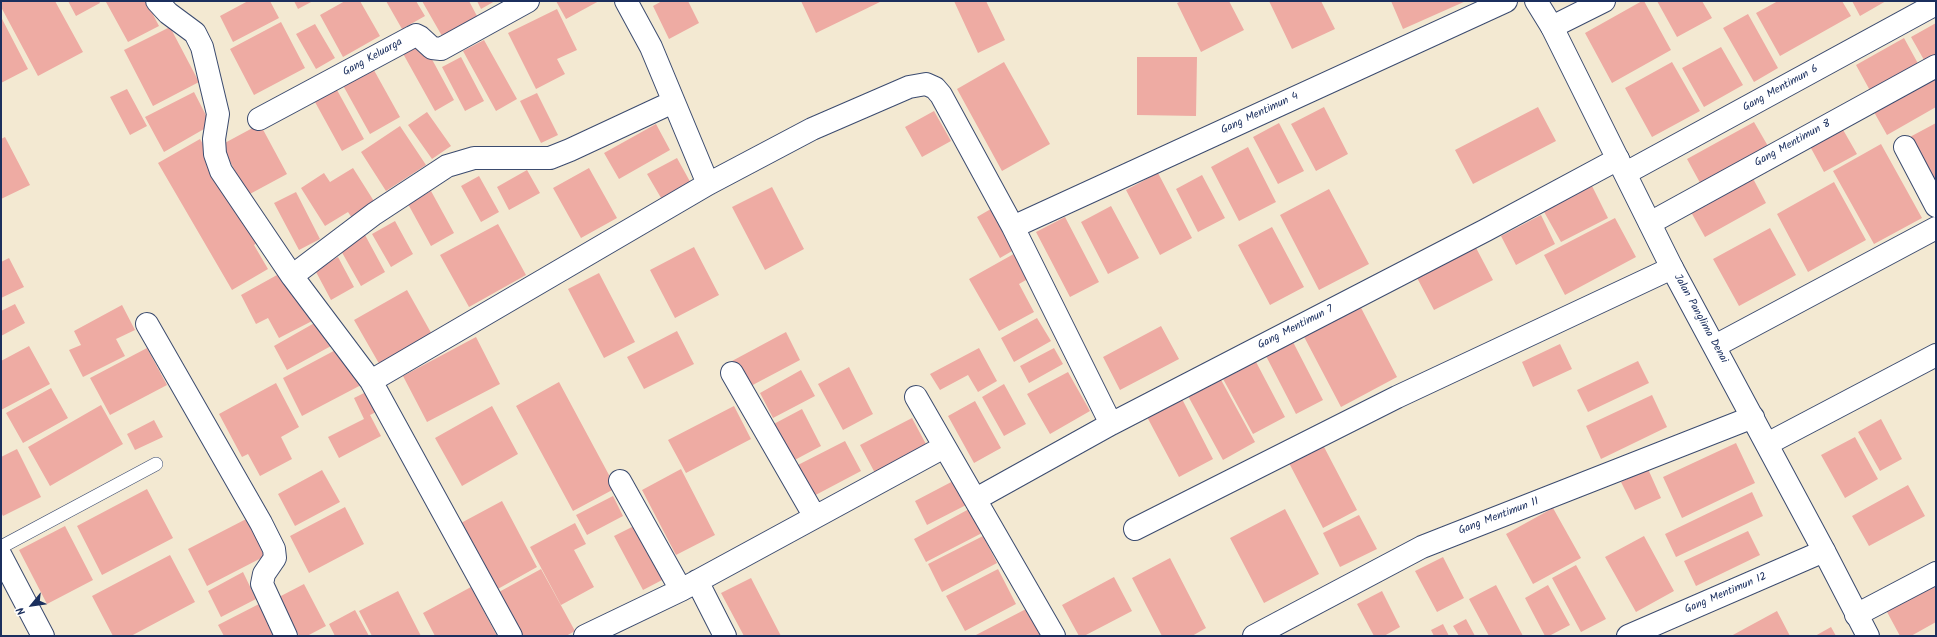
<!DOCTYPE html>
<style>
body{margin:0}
#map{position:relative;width:1937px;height:637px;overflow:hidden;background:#f3e9d2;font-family:Kalam,sans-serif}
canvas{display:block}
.frame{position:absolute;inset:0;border:2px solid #1b2f5e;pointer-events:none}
.north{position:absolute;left:12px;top:585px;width:40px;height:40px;-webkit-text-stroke:3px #fff;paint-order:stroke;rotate:241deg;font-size:11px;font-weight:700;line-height:16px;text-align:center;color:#1b2f5e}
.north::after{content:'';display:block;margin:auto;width:14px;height:18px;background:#1b2f5e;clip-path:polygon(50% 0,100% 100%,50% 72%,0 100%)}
</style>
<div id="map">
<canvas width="1937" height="637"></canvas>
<div class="frame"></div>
<div class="north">N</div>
</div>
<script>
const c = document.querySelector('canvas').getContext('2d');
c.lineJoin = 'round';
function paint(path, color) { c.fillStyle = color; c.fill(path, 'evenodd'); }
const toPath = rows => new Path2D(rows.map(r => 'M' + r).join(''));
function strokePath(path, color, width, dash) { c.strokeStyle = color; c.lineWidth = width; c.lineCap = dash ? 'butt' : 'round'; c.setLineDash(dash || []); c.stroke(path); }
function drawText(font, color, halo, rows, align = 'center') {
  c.font = font + ' Kalam,sans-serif'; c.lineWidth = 4; c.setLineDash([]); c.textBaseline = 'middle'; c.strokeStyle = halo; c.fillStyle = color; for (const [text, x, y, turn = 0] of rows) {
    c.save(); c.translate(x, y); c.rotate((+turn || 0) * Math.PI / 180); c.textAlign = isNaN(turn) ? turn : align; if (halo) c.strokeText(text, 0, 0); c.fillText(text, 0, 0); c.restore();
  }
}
const building = toPath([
 [1,1,55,1,83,52,38,76,1,7],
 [68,1,99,1,100,3,76,16],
 [109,1,146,1,159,26,128,42,106,2],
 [248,1,270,1,279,18,233,42,220,16],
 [294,1,313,1,298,9],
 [345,1,360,1,380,36,343,57,320,15],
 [386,1,416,1,425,16,402,29],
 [422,1,469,1,477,16,442,36],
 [477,1,495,1,481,9],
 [556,1,599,1,566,19],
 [662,1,688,1,699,23,669,39,653,6],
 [801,1,882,1,816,33],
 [954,1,986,1,1005,40,978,53],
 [1182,1,1229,1,1244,30,1201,52,1177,3],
 [1269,1,1321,1,1335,29,1292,49],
 [1391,1,1466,1,1403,29],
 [1642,1,1644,1,1671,50,1612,83,1585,33],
 [1657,1,1702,1,1712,18,1677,37],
 [1778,1,1842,1,1851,16,1780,56,1756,13],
 [1852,1,1886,1,1860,16],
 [557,9,577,50,557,59,565,74,536,89,508,33],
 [1748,14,1778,68,1754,82,1723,28],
 [1,17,28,69,1,83],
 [281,22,305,68,254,95,230,49],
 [1936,23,1936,63,1928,67,1911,37],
 [315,24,335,58,316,69,296,34],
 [170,27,199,82,153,106,124,50],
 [1904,38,1921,69,1873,96,1856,65],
 [421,39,454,100,435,111,401,50],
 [484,40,517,99,496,111,463,51],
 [1721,47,1743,85,1704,107,1682,68],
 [461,57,484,101,465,111,442,67],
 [1137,57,1197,57,1196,116,1137,115],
 [1004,62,1050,144,1002,171,957,89],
 [1672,62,1700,111,1652,137,1625,88],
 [370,63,400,117,370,134,340,80],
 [1936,68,1936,107,1887,135,1870,105],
 [127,89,147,126,130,135,110,97],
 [337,90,364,139,342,151,315,102],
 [194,92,211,125,164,152,145,117],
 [537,93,558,135,541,143,520,101],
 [1324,107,1348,154,1316,171,1291,124],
 [1538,107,1556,141,1473,184,1455,150],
 [934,111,951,141,922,157,905,127],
 [427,112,451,146,432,159,408,125],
 [1838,121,1857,154,1824,172,1806,139],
 [1754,122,1772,153,1704,190,1687,159],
 [1279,123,1304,171,1278,184,1253,137],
 [1936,123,1936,188,1908,138],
 [260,124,287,174,248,195,221,145],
 [656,124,670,150,619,179,604,153],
 [400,126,426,165,386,191,361,152],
 [5,137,30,185,1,199,1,139],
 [200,139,260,241,254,245,268,269,232,290,158,163],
 [1881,144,1922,218,1874,244,1833,171],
 [1248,147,1276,202,1239,221,1211,167],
 [677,158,693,187,664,203,647,174],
 [353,168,377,206,354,221,348,212,325,226,301,188,324,173,330,182],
 [589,168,617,218,581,238,553,188],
 [527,170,540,193,509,210,497,187],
 [1749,171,1766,203,1705,237,1687,205],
 [1158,173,1192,238,1160,255,1126,190],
 [1202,175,1225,218,1198,232,1176,189],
 [479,176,499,212,481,222,461,186],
 [1834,182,1866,240,1808,272,1777,214],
 [1591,184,1608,218,1561,242,1543,210],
 [772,187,804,249,765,270,732,207],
 [1329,189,1369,264,1319,290,1280,215],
 [431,191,454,233,431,246,408,204],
 [296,192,320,239,299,250,274,203],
 [996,206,1019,247,1000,258,977,217],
 [1111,206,1139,258,1108,274,1081,222],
 [1541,215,1555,244,1516,265,1501,236],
 [1065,217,1099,282,1070,297,1036,232],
 [1615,218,1636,257,1565,295,1544,255],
 [395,221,413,254,391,267,372,234],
 [498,224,526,275,469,307,440,255],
 [1272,227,1304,287,1270,305,1238,245],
 [1770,228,1796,275,1739,306,1713,259],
 [365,235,385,272,361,286,340,249],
 [1474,244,1493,280,1434,310,1415,274],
 [694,247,719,295,675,318,650,270],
 [1019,251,1033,276,1019,284,1034,312,999,331,969,279],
 [338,257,354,287,331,300,315,270],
 [9,258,24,287,1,298,1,262],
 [286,270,314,320,279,338,268,318,256,324,241,295],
 [599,273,635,342,604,358,568,289],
 [407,290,434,338,381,367,354,320],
 [1358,302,1397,377,1341,407,1301,331],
 [15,304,25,323,1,336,1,311],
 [122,305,135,330,116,339,125,356,83,377,69,350,81,345,74,331],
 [1037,318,1051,341,1014,362,1001,338],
 [318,321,331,346,287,370,274,346],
 [1161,326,1179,359,1120,390,1103,357],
 [677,331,694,364,644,389,627,357],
 [786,332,800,360,747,388,732,361],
 [476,337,500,384,427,422,403,376],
 [1293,342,1323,400,1296,414,1266,356],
 [1560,344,1572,369,1533,387,1522,362],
 [29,346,50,384,1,410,1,361],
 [343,346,363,384,302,416,283,378],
 [147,348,167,385,110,415,90,378],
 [979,348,997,381,978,392,968,375,940,390,930,374],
 [1054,348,1063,364,1029,383,1020,366],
 [1255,360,1285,417,1253,434,1222,377],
 [1638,361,1649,383,1588,412,1577,390],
 [849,367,873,414,843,430,818,384],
 [801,370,815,396,773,418,760,393],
 [1068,372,1090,411,1050,434,1027,394],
 [1220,378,1255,442,1223,460,1188,396],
 [559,382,616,488,573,511,516,406],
 [276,383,299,427,281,437,292,459,260,476,248,454,242,457,219,414],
 [1004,384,1026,424,1004,436,982,397],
 [51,388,68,418,23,443,6,413],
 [368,391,378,411,370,415,381,436,339,458,328,437,364,419,354,398],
 [1652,395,1667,427,1601,459,1586,426],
 [1181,397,1213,459,1179,477,1146,415],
 [975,401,1001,448,974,463,948,416],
 [101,405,123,444,50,486,28,447],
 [492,406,518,454,462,486,435,438],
 [734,406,751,439,686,473,668,440],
 [802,409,821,446,789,463,770,426],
 [912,418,927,446,875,473,860,445],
 [1881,419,1902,459,1880,471,1858,432],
 [154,420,163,437,135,450,127,434],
 [1855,437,1878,479,1845,498,1821,455],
 [845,441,861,471,808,499,792,468],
 [1736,443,1755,483,1682,518,1663,477],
 [1323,445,1357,510,1323,528,1289,463],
 [17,449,41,497,3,516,1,512,1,457],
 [681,469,715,535,676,555,642,490],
 [1648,469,1661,498,1635,510,1621,482],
 [322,470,340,502,295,526,278,494],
 [957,479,970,503,927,525,915,501],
 [1908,485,1925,516,1869,546,1852,516],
 [147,489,173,538,102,575,77,526],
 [1752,492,1763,516,1676,557,1665,534],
 [613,496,623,516,587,535,576,515],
 [502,501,537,567,496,590,461,523],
 [345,507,364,544,309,573,290,536],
 [1553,508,1581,558,1533,584,1506,534],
 [969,509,982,533,926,562,914,539],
 [1285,509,1319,574,1264,603,1230,538],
 [1359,515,1377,549,1340,567,1323,533],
 [252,516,271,553,207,586,188,549],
 [575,523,586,544,574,550,594,587,561,605,530,547],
 [636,525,664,579,643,590,614,536],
 [65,526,93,580,47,604,19,550],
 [1748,531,1760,555,1696,586,1684,561],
 [983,536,997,563,942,592,928,564],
 [1644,536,1674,591,1636,612,1605,557],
 [170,555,195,602,131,636,113,636,92,596],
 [1443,557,1464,598,1437,612,1415,571],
 [1170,558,1206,628,1192,636,1162,636,1132,578],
 [1576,565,1606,619,1581,632,1552,578],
 [541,569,575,631,566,636,523,636,499,592],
 [998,569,1016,604,965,631,946,596],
 [243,572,256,599,221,617,208,591],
 [1114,577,1132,611,1084,636,1079,636,1062,605],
 [751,578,781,636,744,636,721,593],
 [1936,583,1936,622,1911,636,1900,636,1886,610],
 [304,584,326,626,307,636,299,636,279,597],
 [1496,585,1523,636,1489,636,1469,599],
 [1548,585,1570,625,1549,636,1545,636,1525,598],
 [471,587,497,636,435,636,423,613],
 [398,591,421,636,372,636,359,611],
 [1382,591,1400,627,1384,636,1374,636,1357,604],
 [259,604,276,636,224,636,218,625],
 [1026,609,1040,635,974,636],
 [355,610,369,636,335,636,329,624],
 [1777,611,1790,636,1731,636],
 [1466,619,1475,636,1459,636,1453,626],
 [1443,624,1449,636,1434,636,1431,630],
 [1831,627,1836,636,1815,636]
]);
const lane = toPath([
 [1,547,156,464]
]);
const street = toPath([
 [157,1,168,13,195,33,202,47,218,114,214,139,215,154,221,171,292,276,374,214,447,166,474,158,550,158,570,150,673,102],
 [626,1,651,47,708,184],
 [1552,27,1604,1],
 [259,119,412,37,416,35,420,37,432,48,441,49,528,1],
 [1905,147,1936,206],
 [1626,173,1936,4],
 [1650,223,1936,66],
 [1013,227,1506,1],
 [292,276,371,381,511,636],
 [147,324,261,523,274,549,275,558,264,574,262,584,286,636],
 [1715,346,1936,228],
 [732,373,815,517],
 [371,381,708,184,812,129,909,87,926,84,935,88,941,95,1013,227,1111,424],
 [916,397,1054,636],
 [1767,444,1936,355],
 [620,481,681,590],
 [976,499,1111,424,1486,230,1618,159],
 [1135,529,1397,397,1672,268],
 [1,556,43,636],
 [697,581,725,636],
 [1856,615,1936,573],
 [585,636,681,590,944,447],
 [1254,636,1422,547,1753,417],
 [1628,636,1824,551]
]);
const primary = toPath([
 [1536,1,1552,27,1672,268,1824,551,1868,636]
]);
const streetNames = [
 ["Gang Keluarga",373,58,-29],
 ["Gang Mentimun 6",1781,89,-29],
 ["Gang Mentimun 4",1260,114,-25],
 ["Gang Mentimun 8",1793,144,-29],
 ["Jalan Panglima Denai",1700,319,61],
 ["Gang Mentimun 7",1296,328,-27],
 ["Gang Mentimun 11",1499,517,-21],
 ["Gang Mentimun 12",1726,594,-23]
];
paint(building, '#eeaba3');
strokePath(lane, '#3b4b6f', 14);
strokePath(street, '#3b4b6f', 24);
strokePath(primary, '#3b4b6f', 24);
strokePath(lane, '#fff', 13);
strokePath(street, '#fff', 22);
strokePath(primary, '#fff', 22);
drawText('11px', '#1b2f5e', '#fff', streetNames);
</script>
